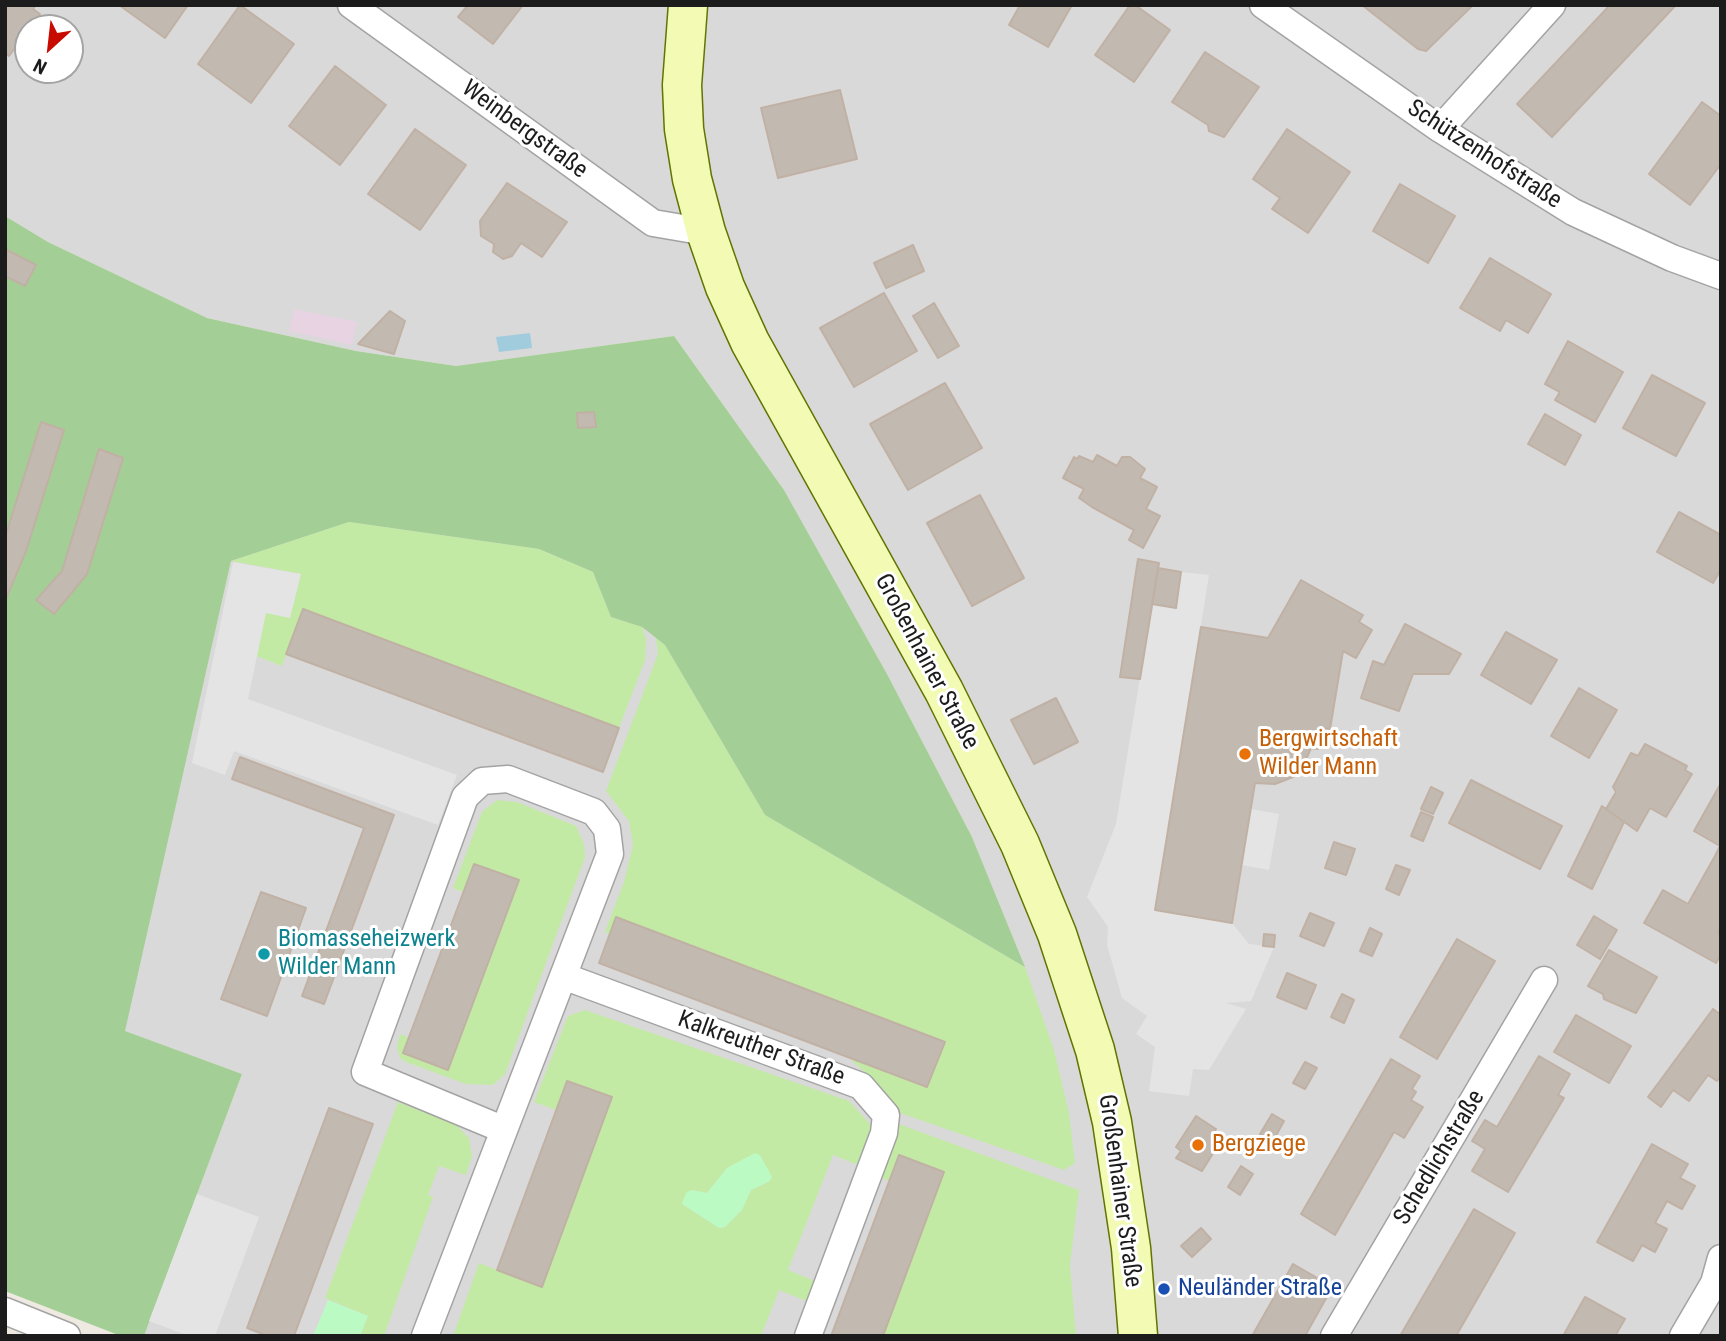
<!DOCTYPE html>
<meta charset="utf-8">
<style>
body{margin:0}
#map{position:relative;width:1726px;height:1341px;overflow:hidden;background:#eeeae1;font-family:"Roboto Condensed",sans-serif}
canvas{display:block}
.frame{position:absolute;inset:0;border:7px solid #1c1c1c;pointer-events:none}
.north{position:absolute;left:14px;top:14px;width:70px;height:70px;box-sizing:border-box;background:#fff;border:2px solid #a4a4a4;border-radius:50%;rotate:207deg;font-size:19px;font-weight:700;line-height:28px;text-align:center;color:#1c1c1c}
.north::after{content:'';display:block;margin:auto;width:24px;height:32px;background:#c80b00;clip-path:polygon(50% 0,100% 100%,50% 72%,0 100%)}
</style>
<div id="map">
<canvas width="1726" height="1341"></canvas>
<div class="frame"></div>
<div class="north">N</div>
</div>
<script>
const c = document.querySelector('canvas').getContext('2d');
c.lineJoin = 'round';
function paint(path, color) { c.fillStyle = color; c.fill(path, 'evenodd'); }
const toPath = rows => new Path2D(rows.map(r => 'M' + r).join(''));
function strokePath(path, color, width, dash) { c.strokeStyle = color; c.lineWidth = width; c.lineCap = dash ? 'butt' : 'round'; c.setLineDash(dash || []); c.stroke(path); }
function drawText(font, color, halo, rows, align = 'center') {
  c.font = font + ' "Roboto Condensed",sans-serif'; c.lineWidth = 6; c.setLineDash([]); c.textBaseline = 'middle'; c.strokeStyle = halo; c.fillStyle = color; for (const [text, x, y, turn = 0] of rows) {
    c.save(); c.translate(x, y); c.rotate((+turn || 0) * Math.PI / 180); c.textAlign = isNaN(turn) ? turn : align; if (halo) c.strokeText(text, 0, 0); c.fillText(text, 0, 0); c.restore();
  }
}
const residential = toPath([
 [5,5,1721,5,1721,1336,144,1336,242,1074,124,1031,231,561,593,572,611,617,642,627,665,645,765,815,1024,965,972,837,887,674,784,490,674,336,456,366,356,351,207,318,48,242,5,216],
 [28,28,70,28,70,70,28,70]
]);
const industrial = toPath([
 [294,309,357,322,352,345,289,331]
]);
const grass = toPath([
 [349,522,539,549,593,572,611,617,642,627,646,639,645,660,619,728,303,609,282,666,256,656,266,612,301,574,231,561],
 [656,638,665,645,765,815,1025,967,1054,1050,1069,1113,1075,1163,1064,1170,900,1113,882,1088,848,1057,927,1087,944,1041,617,917,610,934,605,932,624,882,633,845,629,821,606,791,658,654],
 [497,800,517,802,576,826,584,844,585,857,505,1074,493,1085,466,1084,406,1062,400,1058,397,1047,400,1034,409,1038,404,1053,448,1070,519,881,474,864,463,892,453,888,482,812],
 [585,1010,849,1101,870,1124,876,1135,866,1168,833,1155,788,1270,817,1282,809,1302,779,1290,761,1336,453,1336,479,1263,541,1287,611,1097,567,1081,556,1110,534,1102,568,1016],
 [755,1154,770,1181,751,1190,742,1210,725,1227,719,1228,682,1204,691,1190,707,1193,727,1168],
 [398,1102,455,1124,469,1138,472,1156,466,1175,439,1166,428,1195,433,1197,384,1336,360,1336,368,1316,325,1298],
 [896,1123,1079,1190,1070,1265,1076,1336,883,1336,899,1155,889,1181,876,1175]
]);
const forest = toPath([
 [5,216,48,242,207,318,356,351,456,366,674,336,784,490,887,674,972,837,1025,967,765,815,665,645,642,627,611,617,593,572,539,549,349,522,231,561,125,1031,242,1074,144,1336,121,1336,5,1291]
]);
const park = toPath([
 [755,1153,760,1155,772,1177,770,1181,751,1190,742,1210,725,1227,719,1228,682,1204,686,1193,691,1190,707,1193,727,1168],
 [328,1300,368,1316,360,1336,313,1336]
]);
const parking = toPath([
 [233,562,301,574,290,618,266,613,248,699,457,775,438,825,234,751,225,775,192,763],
 [1181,572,1209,575,1155,910,1232,923,1249,944,1274,947,1251,1001,1226,1003,1246,1009,1209,1070,1193,1069,1189,1096,1149,1091,1155,1047,1136,1034,1147,1016,1122,998,1107,945,1108,927,1087,897,1116,824,1152,604,1176,608],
 [1251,809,1279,814,1269,870,1242,865],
 [197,1194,259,1217,215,1336,189,1336,149,1321]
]);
const water = toPath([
 [530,333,532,348,499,352,496,337]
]);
const building = toPath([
 [5,5,36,5,33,9,40,14,9,56,5,53,5,5],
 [119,5,188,5,165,38,119,5],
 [240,5,294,44,251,103,198,64,240,5],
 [468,5,523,5,493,44,458,17,468,5],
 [1020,5,1072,5,1048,47,1009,25,1020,5],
 [1130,5,1135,5,1170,30,1134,82,1095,55,1130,5],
 [1362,5,1473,5,1426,51,1418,49,1362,5],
 [1610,5,1676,5,1552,137,1517,104,1610,5],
 [1205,52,1259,87,1224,137,1209,131,1208,125,1172,102,1205,52],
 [335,66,386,105,340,165,289,126,335,66],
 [840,90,857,159,778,178,761,108,840,90],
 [1702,102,1721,116,1721,164,1690,205,1649,174,1702,102],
 [415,129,466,165,420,230,368,194,415,129],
 [1287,129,1350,172,1308,233,1272,209,1280,198,1253,179,1287,129],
 [507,183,567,222,542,257,521,243,512,256,503,259,493,252,494,244,481,236,480,221,507,183],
 [1400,184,1455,216,1428,263,1373,231,1400,184],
 [913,245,924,271,886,288,874,263,913,245],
 [5,249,36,265,25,286,5,276,5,249],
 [1490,258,1551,294,1528,333,1506,320,1500,331,1460,308,1490,258],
 [884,293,917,351,854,387,820,328,884,293],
 [934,303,959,346,938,358,913,316,934,303],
 [390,311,405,321,394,354,358,344,390,311],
 [1568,341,1623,372,1595,422,1555,400,1560,392,1545,384,1568,341],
 [1652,375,1705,403,1676,456,1623,428,1652,375],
 [945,383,982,448,908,490,870,424,945,383],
 [594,412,596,427,578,428,577,413,594,412],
 [1545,414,1581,435,1565,465,1528,444,1545,414],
 [41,422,64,430,26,551,5,601,5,538,41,422],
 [99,449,123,458,87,574,54,614,36,600,62,571,99,449],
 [1097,455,1117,466,1122,457,1130,457,1145,469,1140,478,1157,487,1146,509,1160,516,1143,548,1129,540,1134,530,1092,507,1079,498,1084,489,1063,478,1074,457,1077,459,1079,456,1093,462,1097,455],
 [980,495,1024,578,972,606,927,523,980,495],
 [1679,512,1721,535,1721,569,1713,583,1657,552,1679,512],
 [1138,559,1159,563,1140,679,1120,677,1138,559],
 [1158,568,1181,572,1176,608,1152,604,1158,568],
 [1301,580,1363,615,1359,622,1372,630,1356,658,1343,651,1330,729,1323,728,1318,749,1311,748,1302,769,1293,777,1275,784,1255,783,1232,923,1155,910,1201,627,1268,638,1301,580],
 [303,609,619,728,603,772,286,654,303,609],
 [1405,624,1461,654,1449,674,1413,674,1399,711,1361,698,1373,661,1384,665,1405,624],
 [1506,632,1557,660,1531,704,1481,675,1506,632],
 [1579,688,1617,710,1589,758,1551,736,1579,688],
 [1056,698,1078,742,1034,764,1011,720,1056,698],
 [1645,744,1687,766,1685,770,1692,774,1666,817,1650,808,1637,831,1606,809,1616,792,1613,787,1631,753,1638,756,1645,744],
 [240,757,394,815,324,1004,302,996,364,828,232,779,240,757],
 [1471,780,1562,826,1540,869,1449,823,1471,780],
 [1721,783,1721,927,1718,933,1721,934,1721,954,1716,963,1644,923,1663,890,1688,904,1715,856,1720,846,1694,831,1721,783],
 [1431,787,1443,793,1433,814,1421,809,1431,787],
 [1602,806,1624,822,1592,889,1568,876,1602,806],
 [1421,812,1433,817,1423,841,1411,836,1421,812],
 [1334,842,1355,849,1346,875,1325,868,1334,842],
 [474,864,519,880,448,1070,403,1053,474,864],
 [1396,865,1410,870,1399,895,1386,889,1396,865],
 [261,892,306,908,267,1016,221,999,261,892],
 [1310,913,1334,923,1324,946,1300,936,1310,913],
 [1594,916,1617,930,1600,959,1577,945,1594,916],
 [616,917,945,1042,927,1087,599,963,616,917],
 [1370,928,1382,934,1372,956,1360,951,1370,928],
 [1264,934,1275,935,1274,947,1263,946,1264,934],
 [1457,939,1495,961,1437,1059,1400,1037,1457,939],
 [1609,950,1657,977,1636,1013,1604,999,1603,994,1588,986,1609,950],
 [1287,973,1316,985,1306,1009,1277,997,1287,973],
 [1342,994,1354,1000,1344,1023,1331,1017,1342,994],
 [1713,1009,1721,1015,1721,1076,1717,1081,1708,1075,1689,1101,1673,1090,1661,1107,1648,1097,1713,1009],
 [1576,1015,1631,1046,1609,1083,1554,1052,1576,1015],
 [1539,1056,1570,1074,1558,1095,1564,1098,1508,1192,1472,1171,1485,1149,1472,1141,1485,1120,1497,1127,1539,1056],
 [1391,1059,1420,1076,1412,1089,1416,1092,1411,1100,1423,1107,1404,1138,1394,1132,1335,1235,1301,1214,1391,1059],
 [1305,1062,1317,1068,1305,1089,1293,1083,1305,1062],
 [567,1081,612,1097,542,1287,497,1270,567,1081],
 [329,1108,373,1124,294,1336,268,1336,247,1328,329,1108],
 [1272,1114,1284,1121,1273,1141,1260,1134,1272,1114],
 [1196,1116,1216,1129,1211,1137,1220,1142,1202,1171,1176,1158,1181,1151,1176,1147,1196,1116],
 [1652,1144,1688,1164,1680,1178,1695,1186,1682,1209,1667,1201,1655,1223,1667,1229,1655,1252,1642,1245,1633,1261,1597,1242,1652,1144],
 [899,1155,944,1172,883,1336,831,1336,899,1155],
 [1241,1166,1253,1174,1240,1195,1228,1187,1241,1166],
 [1474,1209,1515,1233,1456,1336,1400,1336,1474,1209],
 [1201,1228,1211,1239,1192,1257,1181,1246,1201,1228],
 [1293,1264,1333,1287,1324,1302,1305,1336,1252,1336,1293,1264],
 [1585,1297,1625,1319,1615,1336,1563,1336,1585,1297]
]);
const street = toPath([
 [351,5,653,223,706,232],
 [1263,5,1440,129,1573,212,1672,258,1721,276],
 [1440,129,1552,5],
 [563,976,861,1086,886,1115,884,1133,808,1336],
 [5,1311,67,1336],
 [425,1336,610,854,607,829,594,812,508,779,482,781,465,797,365,1072,502,1129],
 [1334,1336,1544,980],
 [1683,1336,1714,1283,1721,1258]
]);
const secondary = toPath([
 [688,5,682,85,684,129,692,179,706,232,725,287,750,342,944,691,1020,844,1057,934,1095,1050,1112,1122,1131,1248,1138,1336]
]);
const markers = [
 [1245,754,7,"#e8710a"],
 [264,954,7,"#0f9aa8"],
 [1198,1145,7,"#e8710a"],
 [1164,1289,7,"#1a4fb4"]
];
const streetNames = [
 ["Weinbergstraße",524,130,36],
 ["Schützenhofstraße",1484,155,33],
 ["Großenhainer Straße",926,662,62],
 ["Kalkreuther Straße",761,1049,20],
 ["Schedlichstraße",1440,1158,-59],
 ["Großenhainer Straße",1119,1191,82]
];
const foodNames = [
 ["Bergwirtschaft",1259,740],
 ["Wilder Mann",1259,768],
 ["Bergziege",1212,1145]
];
const cultureNames = [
 ["Biomasseheizwerk",278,940],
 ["Wilder Mann",278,968]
];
const transitNames = [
 ["Neuländer Straße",1178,1289]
];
paint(residential, '#dad9d9');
paint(industrial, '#e7d3e2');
paint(grass, '#c3eaa5');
paint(forest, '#a3ce95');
paint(park, '#bcfac4');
paint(parking, '#e4e4e4');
paint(water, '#a0ccdd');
paint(building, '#c2bab1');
strokePath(building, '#c0b1a4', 2);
strokePath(street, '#a3a3a3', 29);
strokePath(secondary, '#627402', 41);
strokePath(street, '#fff', 26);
strokePath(secondary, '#f3fab3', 38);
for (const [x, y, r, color] of markers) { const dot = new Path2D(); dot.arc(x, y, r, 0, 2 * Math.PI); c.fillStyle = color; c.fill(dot); strokePath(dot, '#fff', 2.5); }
drawText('24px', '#1c1c1c', '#fff', streetNames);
drawText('24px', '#c56008', '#fff', foodNames, 'left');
drawText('24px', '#0d838f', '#fff', cultureNames, 'left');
drawText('24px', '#164399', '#fff', transitNames, 'left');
</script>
